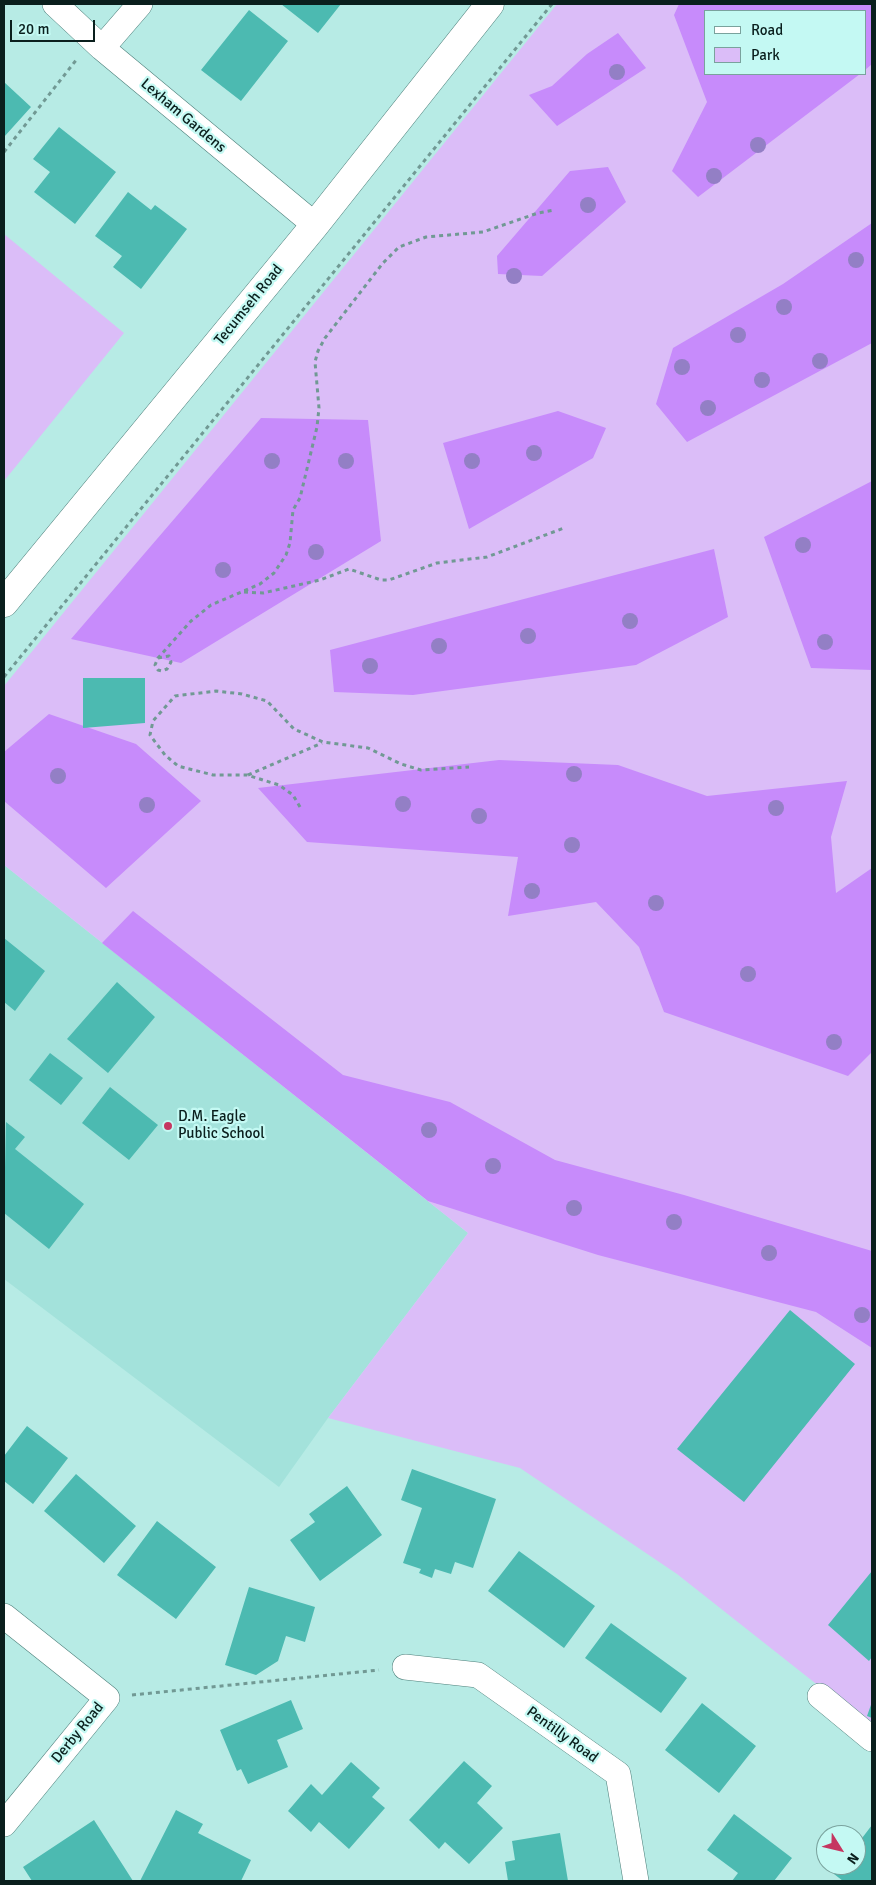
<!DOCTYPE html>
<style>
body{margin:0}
#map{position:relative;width:876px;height:1885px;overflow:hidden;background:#b7ebe5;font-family:Signika,sans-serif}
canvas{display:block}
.frame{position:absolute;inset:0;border:5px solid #0a1f1d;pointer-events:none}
.legend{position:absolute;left:704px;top:10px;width:162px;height:65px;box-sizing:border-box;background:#c4f9f3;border:1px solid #7aa29d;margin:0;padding:6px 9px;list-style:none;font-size:15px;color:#0a1f1d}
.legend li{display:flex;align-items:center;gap:10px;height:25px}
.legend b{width:25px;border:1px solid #7aa29d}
.north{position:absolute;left:816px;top:1825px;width:50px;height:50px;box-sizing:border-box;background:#c4f9f3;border:1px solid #7aa29d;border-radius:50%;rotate:126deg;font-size:14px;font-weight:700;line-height:20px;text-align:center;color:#0a1f1d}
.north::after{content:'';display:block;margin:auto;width:18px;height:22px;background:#c53761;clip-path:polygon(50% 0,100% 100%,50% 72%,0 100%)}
.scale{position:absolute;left:10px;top:20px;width:85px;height:22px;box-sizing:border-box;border:2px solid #0a1f1d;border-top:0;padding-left:6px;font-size:15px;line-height:18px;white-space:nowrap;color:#0a1f1d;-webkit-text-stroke:4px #c4f9f3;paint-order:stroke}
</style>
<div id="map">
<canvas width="876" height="1885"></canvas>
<div class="frame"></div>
<ul class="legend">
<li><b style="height:6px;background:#fff"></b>Road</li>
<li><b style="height:14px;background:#dbbdf8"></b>Park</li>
</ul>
<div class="north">N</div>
<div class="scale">20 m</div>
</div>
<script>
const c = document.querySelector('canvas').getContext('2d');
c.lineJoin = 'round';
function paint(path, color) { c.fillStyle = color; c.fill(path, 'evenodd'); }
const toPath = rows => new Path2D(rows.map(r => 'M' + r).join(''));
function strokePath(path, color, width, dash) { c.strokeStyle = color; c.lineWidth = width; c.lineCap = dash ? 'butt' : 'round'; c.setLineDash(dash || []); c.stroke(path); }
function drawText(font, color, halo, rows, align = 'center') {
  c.font = font + ' Signika,sans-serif'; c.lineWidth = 4.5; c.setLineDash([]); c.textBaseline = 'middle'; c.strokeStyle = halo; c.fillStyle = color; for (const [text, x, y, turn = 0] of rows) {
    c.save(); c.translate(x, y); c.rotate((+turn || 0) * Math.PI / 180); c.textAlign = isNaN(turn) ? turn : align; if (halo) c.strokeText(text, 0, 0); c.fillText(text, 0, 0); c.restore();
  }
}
const built = toPath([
 [4,865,468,1233,328,1418,279,1487,4,1279]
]);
const green = toPath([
 [557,4,872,4,872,1728,677,1574,520,1468,328,1418,468,1233,4,865,4,686],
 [705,11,865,11,865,74,705,74],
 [4,234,124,333,4,481]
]);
const forest = toPath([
 [679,4,872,4,872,64,865,70,865,11,705,11,705,74,860,74,698,197,672,171,707,102,674,15],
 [618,33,646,68,557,126,529,95,552,86,587,54],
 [608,167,626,202,542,276,498,274,497,256,570,171],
 [872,223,872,343,687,442,656,404,673,348,783,284],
 [558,411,606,428,593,458,469,529,443,443],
 [261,418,368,420,381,541,181,663,71,639],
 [872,481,872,670,811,668,764,537],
 [714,549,728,617,636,665,413,695,334,692,330,650],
 [49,714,136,744,201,801,106,888,4,801,4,752],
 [499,760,618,765,707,796,847,781,831,837,836,893,872,868,872,1052,848,1076,664,1012,639,947,596,902,508,916,518,857,307,842,258,788],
 [133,911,343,1075,450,1102,555,1160,684,1195,872,1251,872,1348,816,1312,598,1255,428,1201,102,943]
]);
const building = toPath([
 [281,4,341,4,318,33],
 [249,10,288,41,241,101,201,70],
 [4,82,31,107,4,137],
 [59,127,116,172,75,224,34,192,50,172,33,159],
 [128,192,151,210,155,205,187,229,141,289,113,267,122,256,95,236],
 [83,678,145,678,145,723,83,728],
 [4,938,45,971,15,1011,4,1002],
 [117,982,155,1017,108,1073,67,1039],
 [50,1053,83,1078,61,1105,29,1080],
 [110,1087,158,1125,129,1160,82,1123],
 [6,1122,25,1137,15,1149,84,1204,49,1249,4,1213],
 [790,1310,855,1364,744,1502,677,1449],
 [27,1426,68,1458,33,1504,4,1481,4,1456],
 [412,1469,496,1499,473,1568,455,1562,451,1574,435,1569,432,1578,419,1573,421,1569,403,1563,422,1508,401,1500],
 [76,1474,136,1526,104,1563,44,1511],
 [347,1486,382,1535,320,1581,290,1540,315,1522,309,1514],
 [157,1521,216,1567,176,1619,117,1575],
 [519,1551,595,1606,564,1648,488,1591],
 [872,1571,872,1657,869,1661,828,1625],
 [249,1587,315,1607,305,1642,286,1636,278,1661,256,1675,225,1665],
 [611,1623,687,1678,661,1713,585,1658],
 [291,1700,303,1729,277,1740,288,1767,248,1784,241,1769,237,1771,220,1730],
 [872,1702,872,1718,867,1716],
 [702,1703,756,1746,719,1793,665,1750],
 [464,1761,492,1786,477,1803,503,1828,469,1864,445,1842,439,1849,409,1820],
 [351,1762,380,1788,372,1797,385,1808,349,1849,319,1822,311,1832,288,1811,311,1784,322,1795],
 [176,1810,203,1824,198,1833,251,1860,241,1881,140,1881],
 [734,1814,792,1858,774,1881,732,1881,738,1873,707,1850],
 [94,1820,133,1881,32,1881,23,1867],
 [872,1825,872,1881,843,1881,834,1874,841,1865,856,1865,856,1846],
 [560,1833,568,1881,508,1881,505,1862,515,1860,512,1841]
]);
const path = toPath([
 [4,152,77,59],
 [244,592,263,593,320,580,349,569,381,580,389,580,437,563,487,557,564,528],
 [158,658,169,656,171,662,167,669,162,671,158,670,155,665,158,658,191,621,211,605,260,584,274,573,286,555,290,543,293,510,300,498,317,427,319,408,315,362,318,351,325,338,383,263,399,247,426,237,483,232,538,213,554,210],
 [4,677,552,4],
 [248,775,322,743],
 [300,807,293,795,279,785,247,775,213,775,178,766,165,755,150,735,153,721,175,696,216,691,242,694,267,701,294,729,323,742,368,748,401,764,421,770,469,767],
 [132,1695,379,1670]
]);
const street = toPath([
 [55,4,102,48,315,225],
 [102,48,140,4],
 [4,1616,107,1698,4,1824],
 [405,1667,478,1675,618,1774,636,1881],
 [820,1696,872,1739]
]);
const secondary = toPath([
 [4,603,315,225,490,4]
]);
const trees = [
 [617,72],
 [758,145],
 [714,176],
 [588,205],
 [856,260],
 [514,276],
 [784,307],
 [738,335],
 [820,361],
 [682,367],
 [762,380],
 [708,408],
 [534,453],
 [272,461],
 [346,461],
 [472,461],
 [803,545],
 [316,552],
 [223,570],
 [630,621],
 [528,636],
 [825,642],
 [439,646],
 [370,666],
 [574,774],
 [58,776],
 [403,804],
 [147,805],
 [776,808],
 [479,816],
 [572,845],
 [532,891],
 [656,903],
 [748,974],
 [834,1042],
 [429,1130],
 [493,1166],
 [574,1208],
 [674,1222],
 [769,1253],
 [862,1315]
];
const markers = [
 [168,1126,5,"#c53761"]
];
const streetNames = [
 ["Lexham Gardens",183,116,40],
 ["Tecumseh Road",249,305,-51],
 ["Derby Road",78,1733,-51],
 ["Pentilly Road",562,1735,36]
];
const poiNames = [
 ["D.M. Eagle",178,1117],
 ["Public School",178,1134]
];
paint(built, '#a3e2db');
paint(green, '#dbbdf8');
paint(forest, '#c78bfb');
paint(building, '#4cbab1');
strokePath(street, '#4d7f7a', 26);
strokePath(secondary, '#4d7f7a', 29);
strokePath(path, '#719994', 3, [4, 4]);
strokePath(street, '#fff', 25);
strokePath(secondary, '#fff', 28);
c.fillStyle = '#937fc5';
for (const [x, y] of trees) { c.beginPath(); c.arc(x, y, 8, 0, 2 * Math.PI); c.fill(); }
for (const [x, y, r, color] of markers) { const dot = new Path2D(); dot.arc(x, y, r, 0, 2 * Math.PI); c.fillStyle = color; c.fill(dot); strokePath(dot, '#c4f9f3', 2); }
drawText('15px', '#0a1f1d', '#c4f9f3', streetNames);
drawText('15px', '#0a1f1d', '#c4f9f3', poiNames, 'left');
</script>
